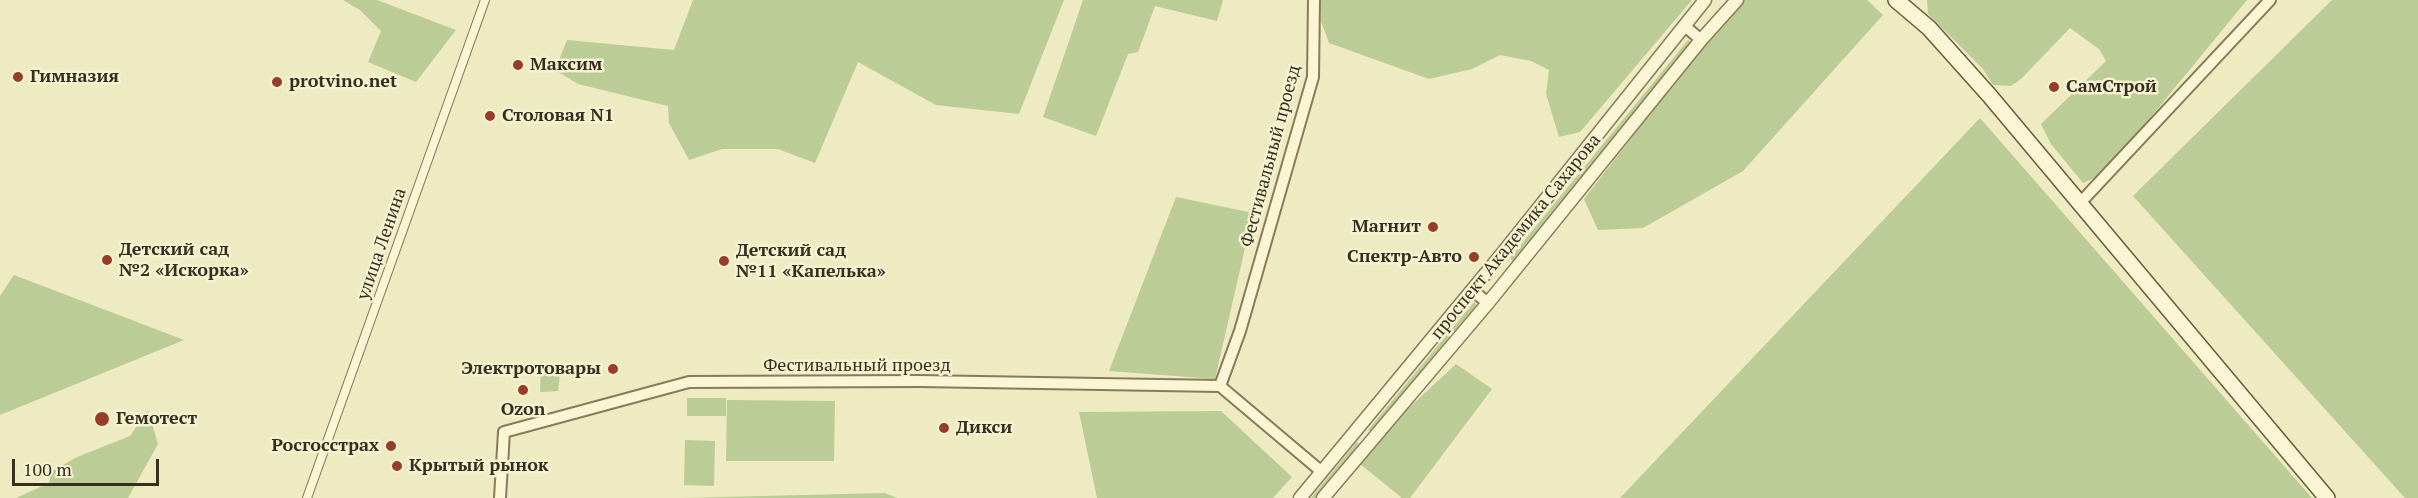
<!DOCTYPE html>
<meta charset="utf-8">
<style>
body{margin:0}
#map{position:relative;width:2418px;height:498px;overflow:hidden;background:#eeeac2;font-family:"PT Serif",serif}
canvas{display:block}
.scale{position:absolute;left:12px;top:459px;width:147px;height:27px;box-sizing:border-box;border:3px solid #372f1d;border-top:0;padding-left:8px;font-size:18px;line-height:21px;white-space:nowrap;color:#372f1d;-webkit-text-stroke:4px #f5f2d1;paint-order:stroke}
</style>
<div id="map">
<canvas width="2418" height="498"></canvas>
<div class="scale">100 m</div>
</div>
<script>
const c = document.querySelector('canvas').getContext('2d');
c.lineJoin = 'round';
function paint(path, color) { c.fillStyle = color; c.fill(path, 'evenodd'); }
const toPath = rows => new Path2D(rows.map(r => 'M' + r).join(''));
function strokePath(path, color, width, dash) { c.strokeStyle = color; c.lineWidth = width; c.lineCap = dash ? 'butt' : 'round'; c.setLineDash(dash || []); c.stroke(path); }
function drawText(font, color, halo, rows, align = 'center') {
  c.font = font + ' "PT Serif",serif'; c.lineWidth = 5; c.setLineDash([]); c.textBaseline = 'middle'; c.strokeStyle = halo; c.fillStyle = color; for (const [text, x, y, turn = 0] of rows) {
    c.save(); c.translate(x, y); c.rotate((+turn || 0) * Math.PI / 180); c.textAlign = isNaN(turn) ? turn : align; if (halo) c.strokeText(text, 0, 0); c.fillText(text, 0, 0); c.restore();
  }
}
const green = toPath([
 [343,0,377,0,456,30,416,82,368,62,381,31,360,10],
 [693,0,1064,0,1019,114,936,105,858,62,815,163,778,149,722,149,689,160,669,123,668,106,578,84,555,70,567,40,674,50],
 [1083,0,1223,0,1217,21,1155,6,1138,52,1128,54,1096,136,1043,117],
 [1321,0,1692,0,1580,132,1559,137,1546,94,1549,70,1531,61,1500,55,1472,69,1429,79,1329,43,1321,21],
 [1744,0,1867,0,1883,15,1743,171,1643,228,1598,230,1584,199,1711,35],
 [1927,0,2247,0,2104,174,2083,183,2051,144,2041,124,2106,61,2099,49,2070,28,2021,79,2011,86,1993,85,1983,69,1928,14],
 [2332,0,2418,0,2418,498,2405,498,2133,196],
 [1688,40,1692,43,1513,261,1510,258],
 [1980,118,2312,498,1620,498],
 [1176,197,1253,213,1215,379,1109,371],
 [14,275,184,340,0,415,0,296],
 [1474,302,1477,305,1371,432,1368,430],
 [1456,364,1492,389,1410,498,1402,498,1354,459],
 [541,367,560,374,558,391,540,392],
 [687,398,726,398,726,416,687,416],
 [727,400,835,401,834,461,726,461],
 [148,410,158,444,128,498,16,498,49,483,52,471,77,457,130,436],
 [1221,411,1292,477,1273,498,1097,498,1079,412],
 [685,440,715,441,714,486,684,485],
 [1357,442,1360,445,1317,498,1311,498],
 [885,493,897,498,682,498]
]);
const pedestrian = toPath([
 [307,498,485,0]
]);
const minor = toPath([
 [1686,27,1701,40],
 [2080,203,2270,0],
 [1472,290,1488,303],
 [1220,386,1240,331,1313,77,1314,0],
 [500,498,504,432,689,382,919,381,1220,386,1322,472]
]);
const tertiary = toPath([
 [1300,498,1501,255,1705,0],
 [1323,498,1488,303,1701,40,1737,0]
]);
const secondary = toPath([
 [1896,0,1929,28,1989,95,2327,498]
]);
const markers = [
 [518,65,6,"#973e29"],
 [18,77,6,"#973e29"],
 [277,82,6,"#973e29"],
 [2054,87,6,"#973e29"],
 [490,116,6,"#973e29"],
 [1433,227,6,"#973e29"],
 [1474,257,6,"#973e29"],
 [107,260,6,"#973e29"],
 [724,261,6,"#973e29"],
 [613,369,6,"#973e29"],
 [523,390,6,"#973e29"],
 [102,419,8,"#973e29"],
 [944,428,6,"#973e29"],
 [391,446,6,"#973e29"],
 [397,466,6,"#973e29"]
];
const poiNames = [
 ["Максим",530,65],
 ["Гимназия",30,77],
 ["protvino.net",289,82],
 ["СамСтрой",2066,87],
 ["Столовая N1",502,116],
 ["Магнит",1421,227,"right"],
 ["Детcкий сад",119,250],
 ["№2 «Искорка»",119,271],
 ["Детский сад",736,251],
 ["№11 «Капелька»",736,272],
 ["Спектр-Авто",1462,257,"right"],
 ["Электротовары",601,369,"right"],
 ["Ozon",523,410,"center"],
 ["Гемотест",116,419],
 ["Дикси",956,428],
 ["Росгосстрах",379,446,"right"],
 ["Крытый рынок",409,466]
];
const streetNames = [
 ["Фестивальный проезд",1271,156,-75],
 ["проспект Академика Сахарова",1516,237,-51],
 ["улица Ленина",382,244,-71],
 ["Фестивальный проезд",857,366]
];
paint(green, '#bbcc96');
strokePath(pedestrian, '#887b59', 10);
strokePath(minor, '#887b59', 14);
strokePath(tertiary, '#887b59', 15);
strokePath(secondary, '#695c3c', 18);
strokePath(pedestrian, '#f9f5d5', 8);
strokePath(minor, '#f9f5d5', 10);
strokePath(tertiary, '#f9f5d5', 12);
strokePath(secondary, '#f9f5d5', 15);
for (const [x, y, r, color] of markers) { const dot = new Path2D(); dot.arc(x, y, r, 0, 2 * Math.PI); c.fillStyle = color; c.fill(dot); strokePath(dot, '#f5f2d1', 2); }
drawText('bold 18px', '#372f1d', '#f5f2d1', poiNames, 'left');
drawText('18px', '#372f1d', '#f5f2d1', streetNames);
</script>
